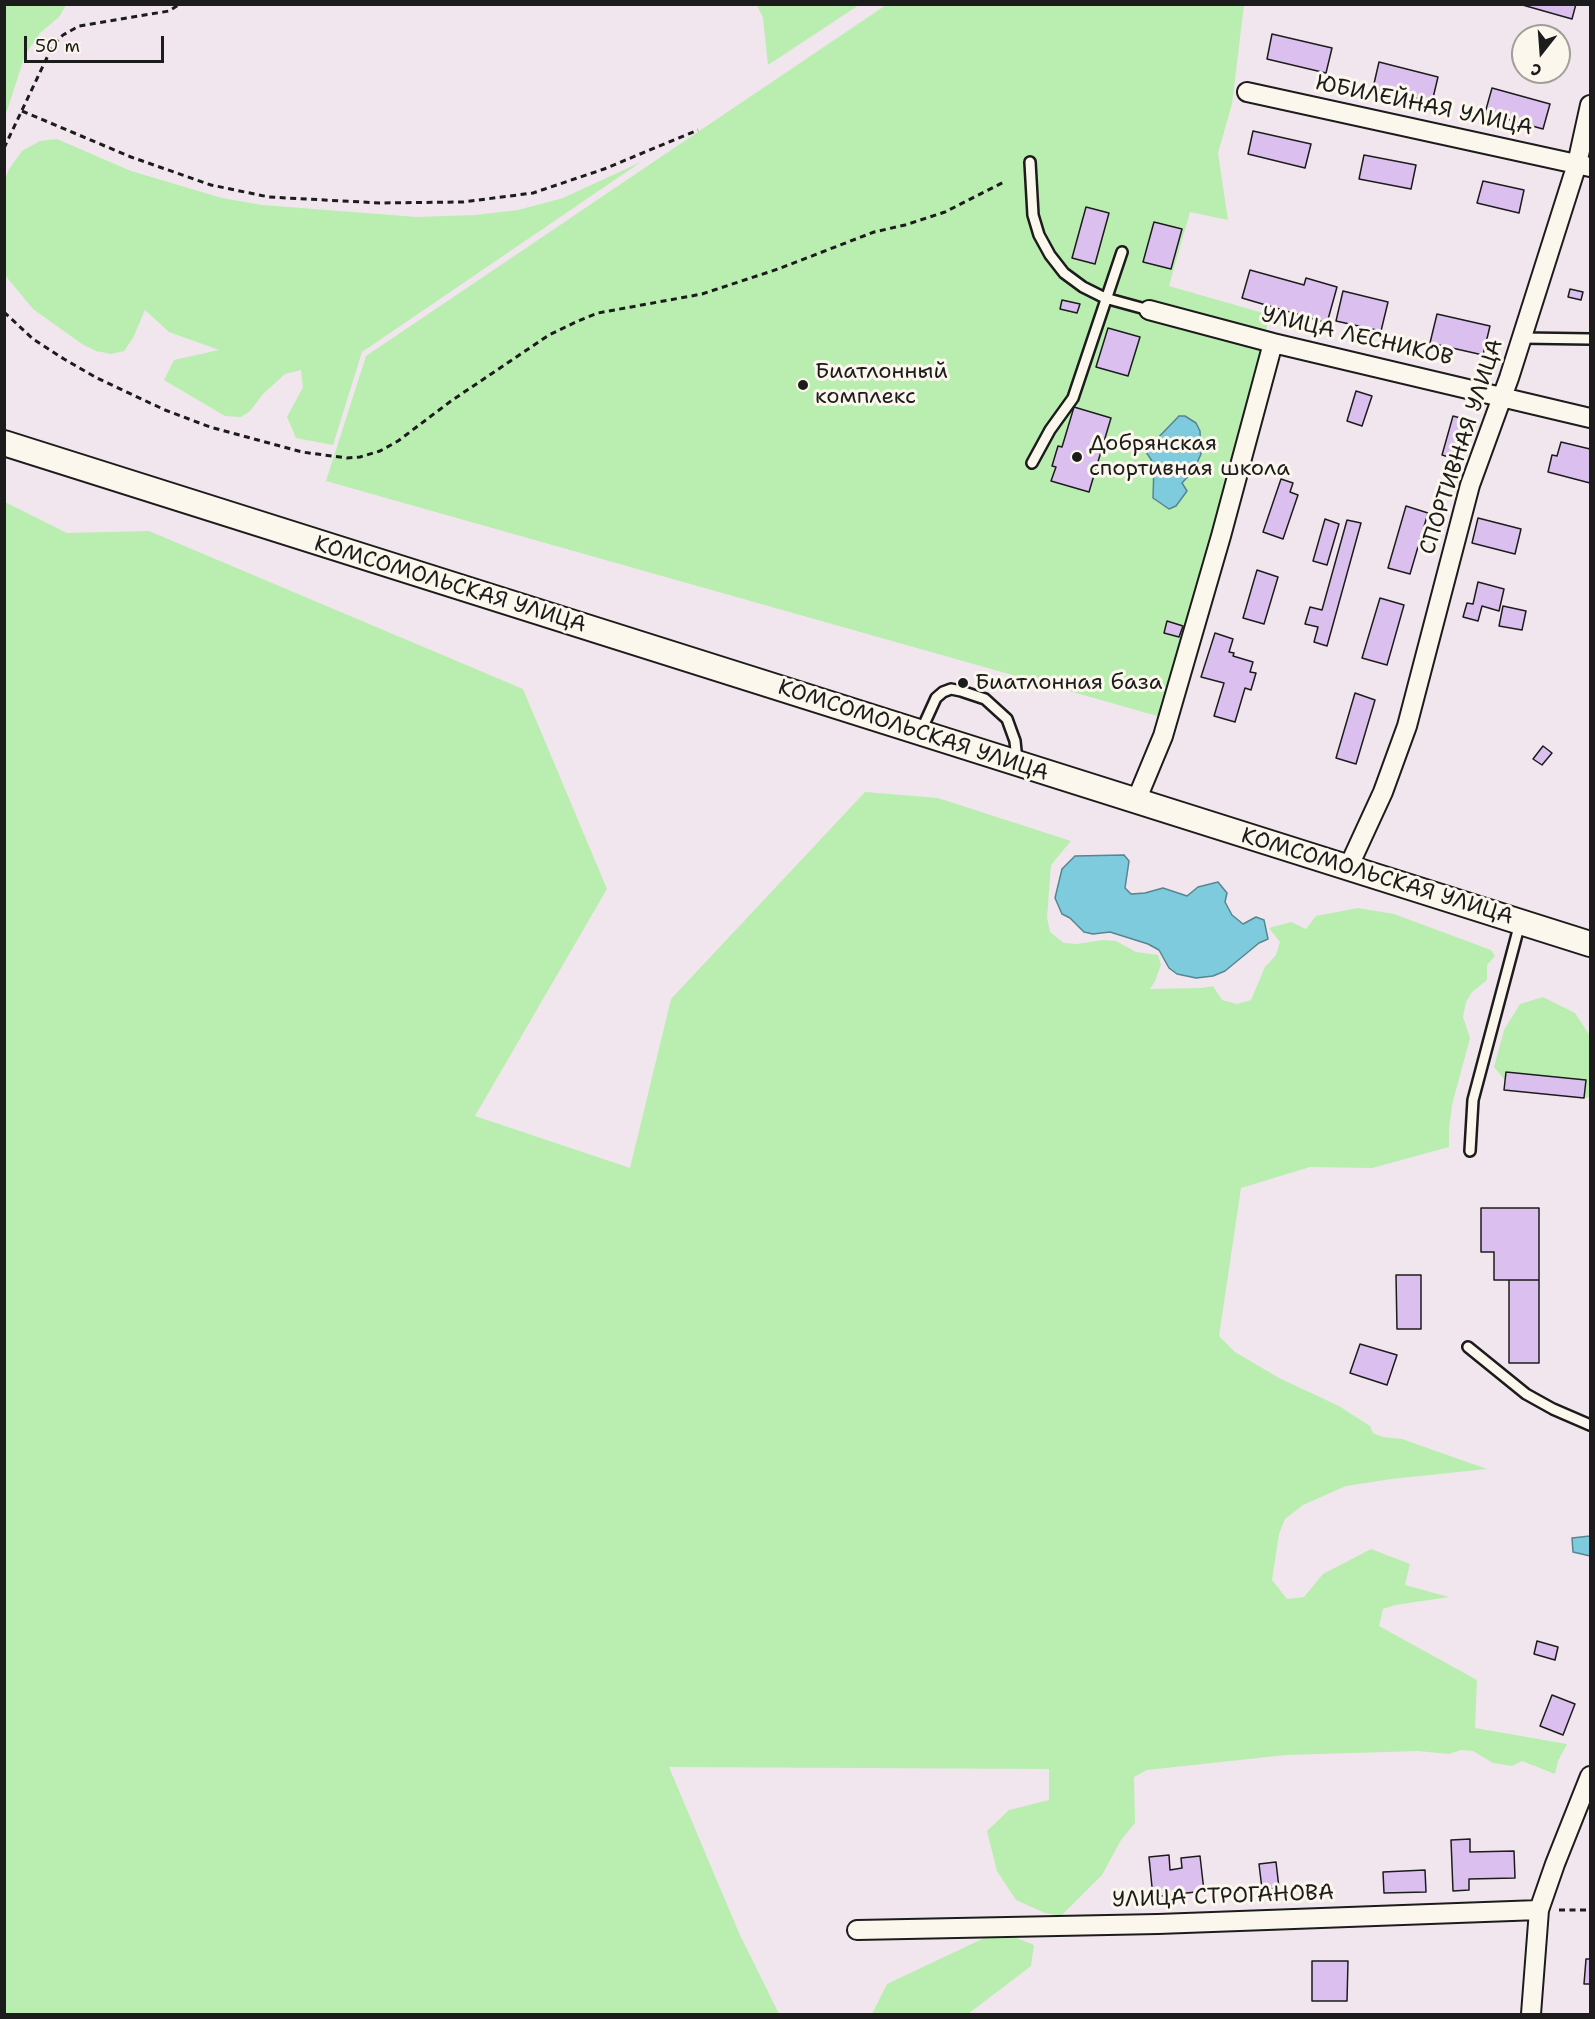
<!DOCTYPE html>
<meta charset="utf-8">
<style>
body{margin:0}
#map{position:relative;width:1595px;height:2019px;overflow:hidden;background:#f1e6ed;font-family:"Shantell Sans",sans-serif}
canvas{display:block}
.frame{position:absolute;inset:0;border:6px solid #1c1c1c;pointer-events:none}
.north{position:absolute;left:1511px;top:24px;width:60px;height:60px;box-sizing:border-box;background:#fbf7ec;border:2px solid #a29f99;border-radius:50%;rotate:197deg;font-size:16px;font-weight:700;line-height:24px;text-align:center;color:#1c1c1c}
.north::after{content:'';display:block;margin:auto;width:21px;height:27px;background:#1c1c1c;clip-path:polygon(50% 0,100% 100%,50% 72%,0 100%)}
.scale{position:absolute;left:24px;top:36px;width:140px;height:27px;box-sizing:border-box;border:3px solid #1c1c1c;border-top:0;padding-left:8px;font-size:18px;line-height:21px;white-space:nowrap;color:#1c1c1c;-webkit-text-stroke:4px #fbf7ec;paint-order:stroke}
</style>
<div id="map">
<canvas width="1595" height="2019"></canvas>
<div class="frame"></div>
<div class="north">С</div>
<div class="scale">50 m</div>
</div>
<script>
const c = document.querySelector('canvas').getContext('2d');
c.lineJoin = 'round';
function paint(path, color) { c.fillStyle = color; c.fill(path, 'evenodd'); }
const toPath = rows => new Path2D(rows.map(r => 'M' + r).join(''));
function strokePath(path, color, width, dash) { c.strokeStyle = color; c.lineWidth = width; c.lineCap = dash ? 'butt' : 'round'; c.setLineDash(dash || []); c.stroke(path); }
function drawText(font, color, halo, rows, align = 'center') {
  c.font = font + ' "Shantell Sans",sans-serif'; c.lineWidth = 6; c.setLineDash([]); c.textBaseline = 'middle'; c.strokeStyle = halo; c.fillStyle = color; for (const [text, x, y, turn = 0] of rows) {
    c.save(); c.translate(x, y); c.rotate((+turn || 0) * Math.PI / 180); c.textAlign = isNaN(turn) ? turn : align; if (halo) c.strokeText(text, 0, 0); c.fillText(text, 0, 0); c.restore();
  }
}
const green = toPath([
 [5,4,66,5,59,17,40,33,25,55,5,117],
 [757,5,859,5,768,65,763,18],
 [886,5,1244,5,1232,104,1218,153,1228,220,1190,212,1169,286,1270,315,1161,717,326,481,366,356],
 [57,139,131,171,222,198,262,205,417,217,475,215,518,210,563,198,641,162,362,352,333,445,296,438,287,417,303,387,301,370,285,374,263,394,250,411,241,417,225,416,164,380,174,360,219,350,169,332,145,310,133,338,124,351,111,354,96,351,82,344,33,309,5,275,5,180,9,169,22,151,40,141],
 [5,502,67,533,149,531,523,689,607,889,475,1116,630,1168,671,999,865,792,938,798,1071,841,1051,865,1047,918,1050,932,1064,943,1077,944,1103,940,1116,941,1136,952,1158,955,1161,965,1155,981,1150,989,1202,988,1213,986,1222,1000,1237,1004,1251,1000,1265,967,1276,955,1280,942,1269,928,1291,922,1306,929,1316,916,1358,908,1394,914,1491,950,1495,956,1487,965,1487,980,1472,992,1466,1002,1463,1017,1470,1038,1452,1105,1449,1130,1449,1147,1372,1168,1310,1167,1241,1188,1219,1336,1235,1352,1281,1379,1339,1406,1370,1426,1373,1433,1383,1437,1402,1439,1487,1469,1391,1479,1346,1486,1303,1505,1285,1519,1279,1534,1272,1580,1287,1599,1304,1597,1323,1574,1371,1549,1410,1564,1405,1585,1449,1597,1395,1605,1383,1609,1379,1626,1477,1680,1475,1728,1567,1744,1558,1761,1555,1774,1522,1761,1512,1766,1493,1763,1473,1751,1461,1750,1449,1754,1418,1751,1286,1755,1147,1770,1134,1777,1135,1823,1121,1840,1102,1875,1061,1916,1045,1913,1016,1900,997,1871,987,1831,1009,1810,1049,1800,1049,1769,669,1767,739,1933,779,2014,5,2014],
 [1543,997,1575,1013,1590,1036,1590,1097,1584,1098,1586,1080,1506,1072,1505,1080,1494,1067,1504,1030,1520,1004],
 [999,1931,1034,1945,1031,1966,968,2014,872,2014,887,1984]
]);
const water = toPath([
 [1179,416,1185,416,1196,423,1200,431,1201,454,1194,470,1182,483,1187,491,1176,506,1169,509,1153,498,1154,464,1146,452,1152,444,1179,416],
 [1124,855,1129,861,1125,888,1131,894,1145,893,1163,888,1187,896,1198,887,1218,882,1227,893,1225,902,1232,915,1243,924,1256,917,1264,920,1268,939,1259,943,1225,971,1213,976,1196,978,1177,974,1169,968,1159,950,1148,944,1110,932,1093,934,1084,932,1070,918,1062,914,1055,898,1062,869,1075,856,1124,855],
 [1590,1536,1590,1556,1573,1552,1572,1538,1590,1536]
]);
const building = toPath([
 [1519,4,1576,4,1572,19,1519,4],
 [1272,34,1332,48,1326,73,1267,59,1272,34],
 [1379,62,1438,77,1432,102,1373,88,1379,62],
 [1492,88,1550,104,1543,129,1485,113,1492,88],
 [1253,131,1311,144,1305,168,1248,154,1253,131],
 [1364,155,1416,165,1411,189,1359,179,1364,155],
 [1483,181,1524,190,1519,213,1477,203,1483,181],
 [1086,207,1109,213,1095,264,1072,258,1086,207],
 [1154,222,1182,229,1171,269,1143,262,1154,222],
 [1250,270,1304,285,1306,278,1337,287,1327,323,1242,298,1250,270],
 [1570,289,1583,292,1581,300,1568,297,1570,289],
 [1343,291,1388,302,1381,331,1336,321,1343,291],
 [1062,300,1080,304,1077,313,1060,309,1062,300],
 [1437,314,1490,326,1483,355,1430,343,1437,314],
 [1108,328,1140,337,1128,376,1096,367,1108,328],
 [1356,391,1372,396,1362,426,1347,421,1356,391],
 [1074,407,1111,418,1089,492,1051,481,1056,467,1052,466,1058,446,1062,447,1074,407],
 [1453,416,1468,420,1456,459,1442,455,1453,416],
 [1561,442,1590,449,1590,483,1548,472,1552,455,1557,456,1561,442],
 [1281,479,1293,483,1290,492,1298,495,1283,539,1263,532,1281,479],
 [1406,506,1428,513,1410,574,1388,568,1406,506],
 [1478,518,1521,529,1515,554,1472,543,1478,518],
 [1325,519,1339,524,1327,565,1313,561,1325,519],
 [1347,520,1361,523,1327,646,1314,642,1318,627,1305,624,1310,607,1322,610,1347,520],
 [1257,570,1278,577,1264,624,1243,618,1257,570],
 [1478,582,1504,589,1499,611,1482,606,1478,621,1463,617,1467,603,1473,604,1478,582],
 [1380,598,1404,605,1387,665,1362,658,1380,598],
 [1503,606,1526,611,1522,630,1499,626,1503,606],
 [1167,621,1183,626,1179,637,1164,633,1167,621],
 [1215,633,1233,639,1229,652,1234,653,1233,656,1253,662,1250,672,1256,673,1251,690,1245,688,1235,722,1214,716,1224,683,1201,677,1215,633],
 [1355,693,1375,700,1356,764,1336,758,1355,693],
 [1543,746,1552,753,1542,765,1533,759,1543,746],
 [1506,1072,1586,1080,1584,1098,1504,1090,1506,1072],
 [1481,1208,1539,1208,1539,1280,1494,1280,1494,1252,1481,1252,1481,1208],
 [1396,1275,1421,1275,1421,1329,1397,1329,1396,1275],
 [1509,1280,1539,1280,1539,1363,1509,1363,1509,1280],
 [1360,1344,1397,1355,1387,1385,1350,1373,1360,1344],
 [1537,1641,1558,1647,1555,1660,1534,1654,1537,1641],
 [1552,1695,1575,1704,1563,1735,1540,1726,1552,1695],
 [1470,1839,1470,1852,1514,1851,1515,1878,1469,1879,1469,1890,1453,1891,1451,1840,1470,1839],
 [1169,1855,1170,1870,1182,1868,1181,1858,1200,1856,1204,1891,1153,1897,1149,1857,1169,1855],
 [1276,1862,1279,1888,1262,1889,1259,1864,1276,1862],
 [1425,1870,1426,1892,1384,1893,1383,1872,1425,1870],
 [1586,1959,1590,1959,1590,1984,1584,1984,1586,1959],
 [1312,1961,1348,1961,1347,2001,1312,2001,1312,1961]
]);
const path = toPath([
 [22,111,131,157,211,185,269,197,380,203,463,202,533,193,604,169,698,130],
 [4,148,53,45,63,35,79,26,169,11,180,4],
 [4,312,33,339,64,359,97,378,165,410,210,427,302,452,347,458,360,457,380,451,398,441,451,401,549,335,578,321,598,313,702,294,778,269,874,232,905,225,945,212,1006,181],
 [1559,1910,1590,1910]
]);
const service = toPath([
 [1030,162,1033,215,1039,235,1050,255,1064,273,1083,287,1105,298,1149,310],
 [1522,338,1590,339],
 [1032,463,1050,430,1073,398,1122,252],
 [921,731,936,698,943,692,951,689,961,691,985,699,1007,719,1015,741,1017,761],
 [1470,1151,1473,1100,1520,923],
 [1468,1347,1526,1394,1553,1409,1590,1425]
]);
const minor = toPath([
 [1247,92,1590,167],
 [1149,310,1273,343,1590,418],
 [1136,801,1163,736,1221,536,1273,343],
 [1348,868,1383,792,1407,726,1470,485,1509,378,1577,164,1590,105],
 [857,1930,1158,1924,1539,1910],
 [1531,2014,1539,1910,1555,1864,1590,1776]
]);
const secondary = toPath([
 [4,443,1590,944]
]);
const markers = [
 [803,385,6,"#1c1c1c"],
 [1077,457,6,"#1c1c1c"],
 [963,683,6,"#1c1c1c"]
];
const streetNames = [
 ["ЮБИЛЕЙНАЯ УЛИЦА",1424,106,12],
 ["УЛИЦА ЛЕСНИКОВ",1357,337,13],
 ["СПОРТИВНАЯ УЛИЦА",1462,447,-72],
 ["КОМСОМОЛЬСКАЯ УЛИЦА",450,585,17],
 ["КОМСОМОЛЬСКАЯ УЛИЦА",913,731,18],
 ["КОМСОМОЛЬСКАЯ УЛИЦА",1377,877,17],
 ["УЛИЦА СТРОГАНОВА",1223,1897,-2]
];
const poiNames = [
 ["Биатлонный",815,372],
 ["комплекс",815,397],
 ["Добрянская",1089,444],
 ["спортивная школа",1089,469],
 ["Биатлонная база",975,683]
];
paint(green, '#b9eeb0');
paint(water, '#7ecbdd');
strokePath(water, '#578590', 1.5);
paint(building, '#dbc0ef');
strokePath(building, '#1c1c1c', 1.5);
strokePath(service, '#1c1c1c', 14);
strokePath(minor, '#1c1c1c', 22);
strokePath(secondary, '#1c1c1c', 28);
strokePath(path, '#1c1c1c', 3, [6, 4.5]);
strokePath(service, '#fbf7ec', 9);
strokePath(minor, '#fbf7ec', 18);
strokePath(secondary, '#fbf7ec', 24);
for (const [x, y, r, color] of markers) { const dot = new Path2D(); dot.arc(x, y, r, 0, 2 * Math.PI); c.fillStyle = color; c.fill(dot); strokePath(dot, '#fbf7ec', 2); }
drawText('22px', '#1c1c1c', '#fbf7ec', streetNames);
drawText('22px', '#1c1c1c', '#fbf7ec', poiNames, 'left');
</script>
